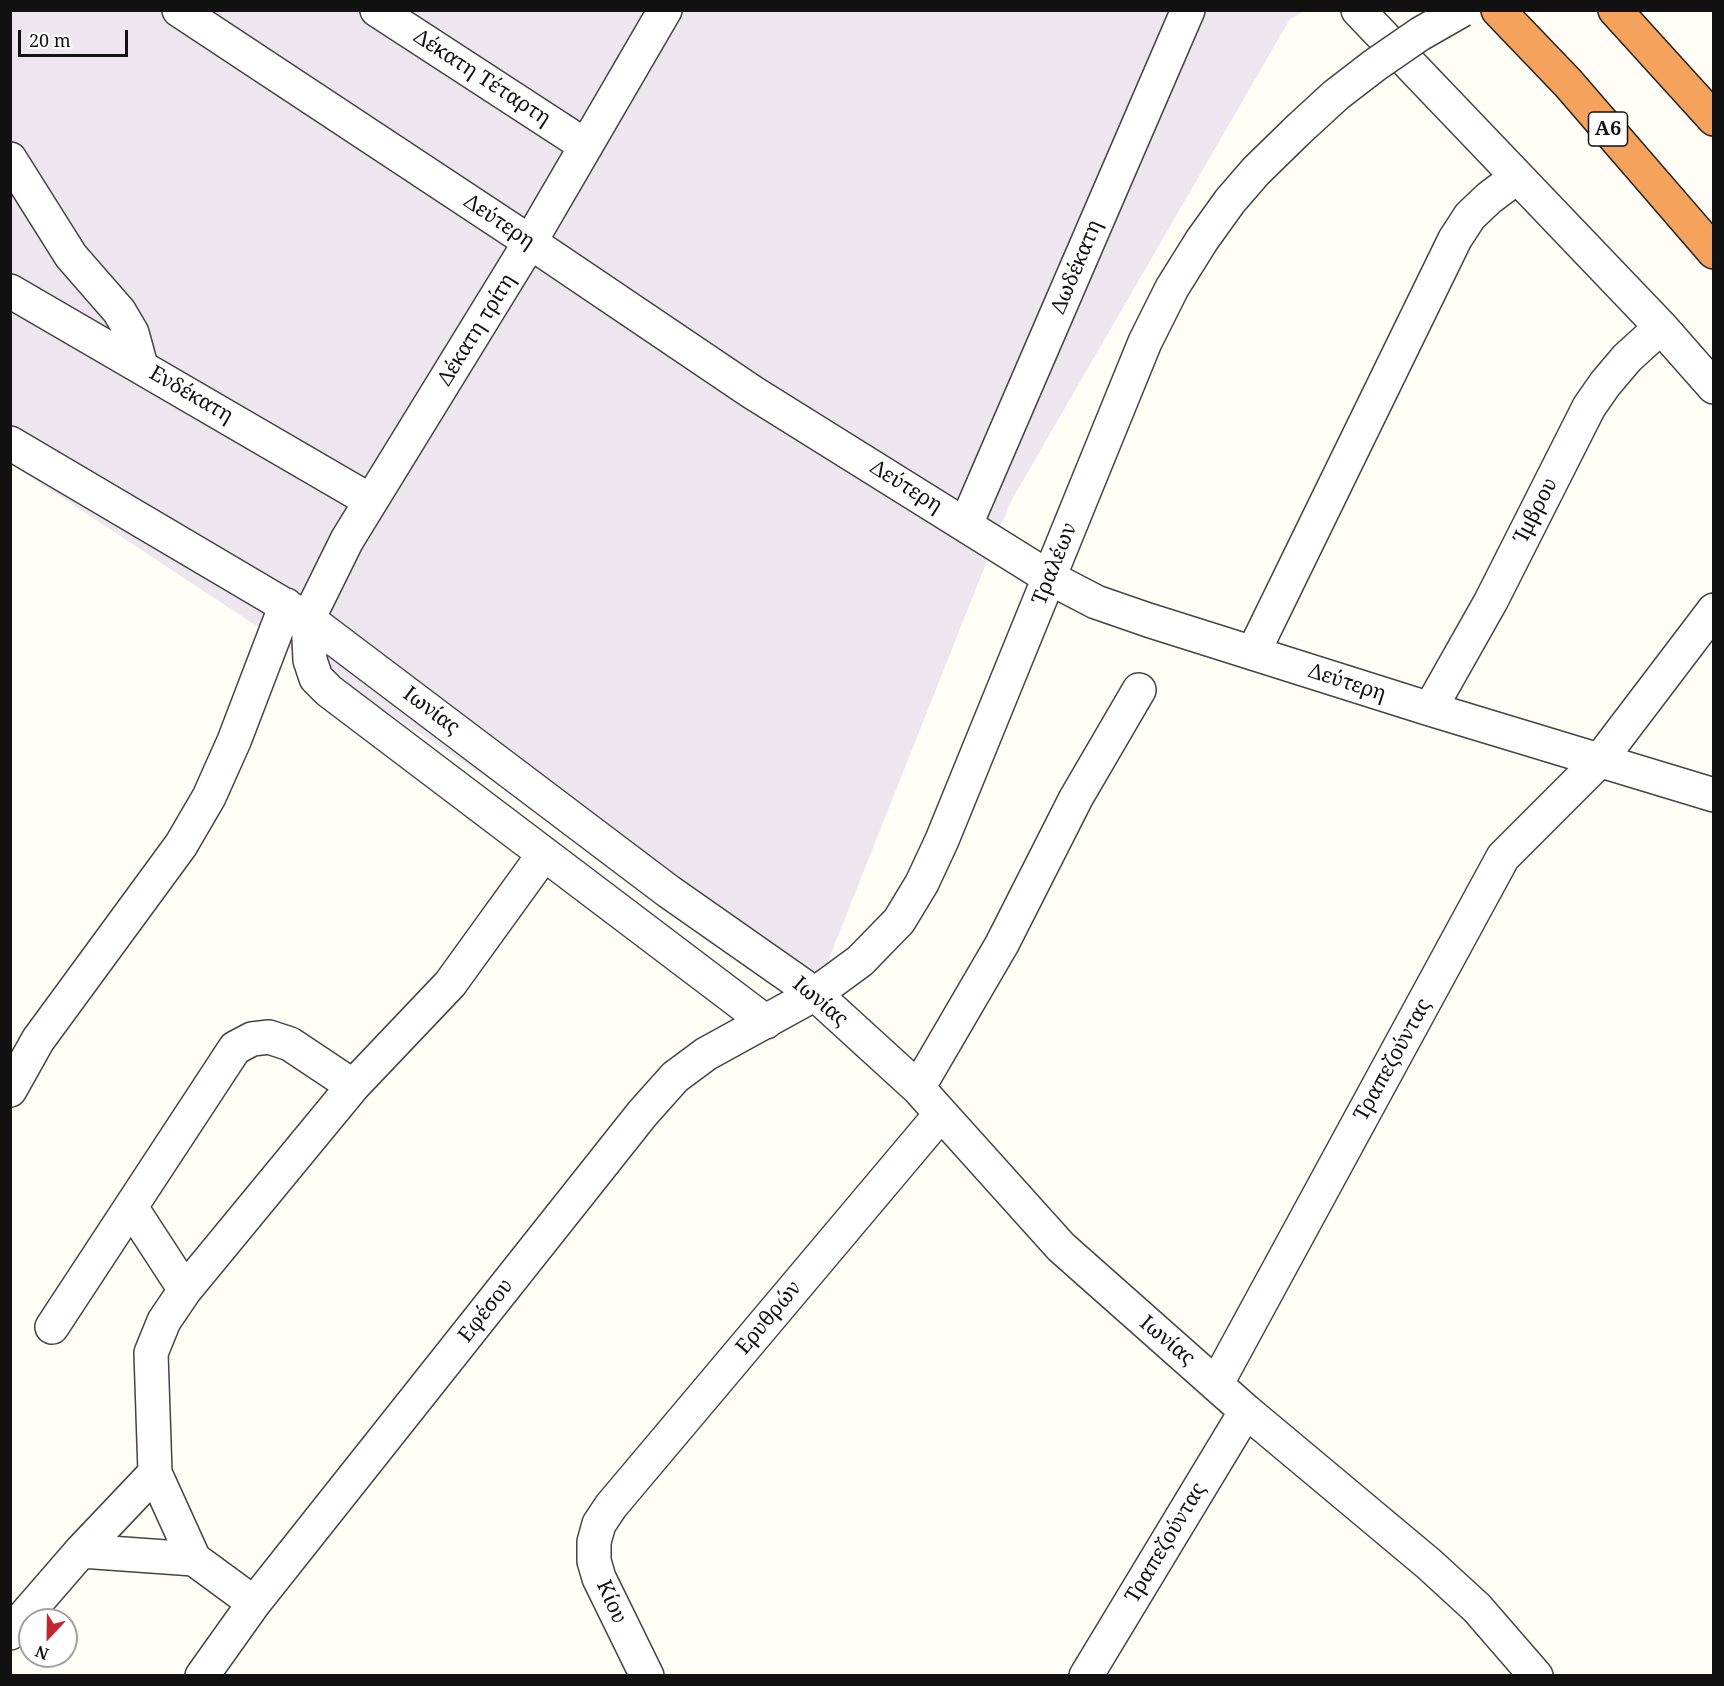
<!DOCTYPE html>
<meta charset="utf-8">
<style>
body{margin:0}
#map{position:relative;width:1724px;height:1686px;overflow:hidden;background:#fffdf5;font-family:"Noto Serif",serif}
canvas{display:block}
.frame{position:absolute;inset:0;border:12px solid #111;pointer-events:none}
.north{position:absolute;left:18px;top:1608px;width:60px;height:60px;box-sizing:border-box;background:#fff;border:2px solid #a0a0a0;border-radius:50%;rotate:202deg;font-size:16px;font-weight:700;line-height:24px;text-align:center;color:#111}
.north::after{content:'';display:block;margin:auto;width:21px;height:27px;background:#c4262e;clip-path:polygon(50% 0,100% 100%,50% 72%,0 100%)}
.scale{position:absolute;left:18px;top:30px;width:110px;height:27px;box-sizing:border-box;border:3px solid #111;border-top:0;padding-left:8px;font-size:18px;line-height:21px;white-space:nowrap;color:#111;-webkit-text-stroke:4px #fff;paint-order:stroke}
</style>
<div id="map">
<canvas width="1724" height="1686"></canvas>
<div class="frame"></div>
<div class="north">N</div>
<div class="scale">20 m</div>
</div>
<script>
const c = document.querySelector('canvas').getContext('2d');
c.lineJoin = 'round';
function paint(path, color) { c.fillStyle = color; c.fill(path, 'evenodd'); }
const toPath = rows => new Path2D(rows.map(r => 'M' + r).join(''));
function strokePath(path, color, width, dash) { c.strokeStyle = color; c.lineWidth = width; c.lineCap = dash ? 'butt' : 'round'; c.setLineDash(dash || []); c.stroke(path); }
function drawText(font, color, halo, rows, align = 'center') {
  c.font = font + ' "Noto Serif",serif'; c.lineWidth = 6; c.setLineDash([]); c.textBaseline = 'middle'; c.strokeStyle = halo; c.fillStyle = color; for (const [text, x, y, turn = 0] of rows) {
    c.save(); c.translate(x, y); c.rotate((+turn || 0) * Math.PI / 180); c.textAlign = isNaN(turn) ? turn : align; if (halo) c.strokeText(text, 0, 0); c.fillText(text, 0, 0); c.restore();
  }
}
const industrial = toPath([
 [10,11,1305,11,1290,19,1010,503,815,994,11,464]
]);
const minor = toPath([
 [179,10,530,242,752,392,1050,578,1096,602,1148,620,1430,709,1714,795],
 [377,10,586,146],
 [665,10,530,242,347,540,308,619,310,660,316,678,329,691,766,1022],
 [1358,10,1661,327,1714,387],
 [10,159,71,256,119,311,132,333,141,366],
 [10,291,371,501],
 [10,443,308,619,668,891,815,994,918,1088,1061,1247,1246,1411,1429,1564,1477,1608,1536,1676],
 [966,524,1188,10],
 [1253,653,1455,239,1470,216,1489,198,1517,177],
 [1430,709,1491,601,1589,407,1605,384,1627,358,1661,327],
 [918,1088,1002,944,1076,798,1139,690],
 [10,1090,38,1040,181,845,209,797,234,741,286,605],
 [131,1207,185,1290],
 [52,1327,235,1048,252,1039,269,1037,290,1044,353,1086],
 [1217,1383,1503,857,1600,760,1714,610],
 [81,1551,155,1473],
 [254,1603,194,1559,155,1473,151,1353,164,1321,185,1290,353,1086,450,984,544,854],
 [10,1633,81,1551,194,1559],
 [202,1676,254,1603,642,1114,675,1077,706,1054,815,994,860,961,899,921,922,883,942,840,1145,342,1172,288,1202,240,1230,201,1256,171,1298,130],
 [647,1676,599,1578,594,1561,594,1542,599,1524,611,1506,941,1114],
 [1086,1676,1246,1411]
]);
const highway = toPath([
 [1498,10,1568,83,1714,252],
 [1615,10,1714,119]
]);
const minorBridge = toPath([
 [1298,130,1336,95,1375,65,1420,34,1462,10]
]);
const shields = [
 [1608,129,39]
];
const shieldNames = [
 ["Α6",1608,129]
];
const streetNames = [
 ["Δέκατη Τέταρτη",482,78,33],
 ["Δεύτερη",499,222,34],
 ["Δωδέκατη",1077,267,-67],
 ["Δέκατη τρίτη",477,330,-58],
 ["Ενδέκατη",191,395,30],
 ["Δεύτερη",906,487,32],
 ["Ίμβρου",1536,511,-63],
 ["Τραλέων",1055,564,-68],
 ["Δεύτερη",1347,683,18],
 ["Ιωνίας",431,711,37],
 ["Ιωνίας",820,1002,40],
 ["Τραπεζούντας",1393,1060,-61],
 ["Εφέσου",486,1311,-52],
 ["Ερυθρών",769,1318,-50],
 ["Ιωνίας",1167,1341,40],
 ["Τραπεζούντας",1166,1543,-59],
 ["Κίου",611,1602,66]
];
paint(industrial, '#eee6ef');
strokePath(minor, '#444', 36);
strokePath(highway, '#222', 36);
strokePath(minor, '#fff', 33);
strokePath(highway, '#f5a25d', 33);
strokePath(minorBridge, '#444', 36, []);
strokePath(minorBridge, '#fff', 33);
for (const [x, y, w] of shields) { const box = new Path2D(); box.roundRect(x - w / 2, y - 17, w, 34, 4.5); c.fillStyle = '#fff'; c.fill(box); strokePath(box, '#111', 1.5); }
drawText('bold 20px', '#111', null, shieldNames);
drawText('21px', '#111', '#fff', streetNames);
</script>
